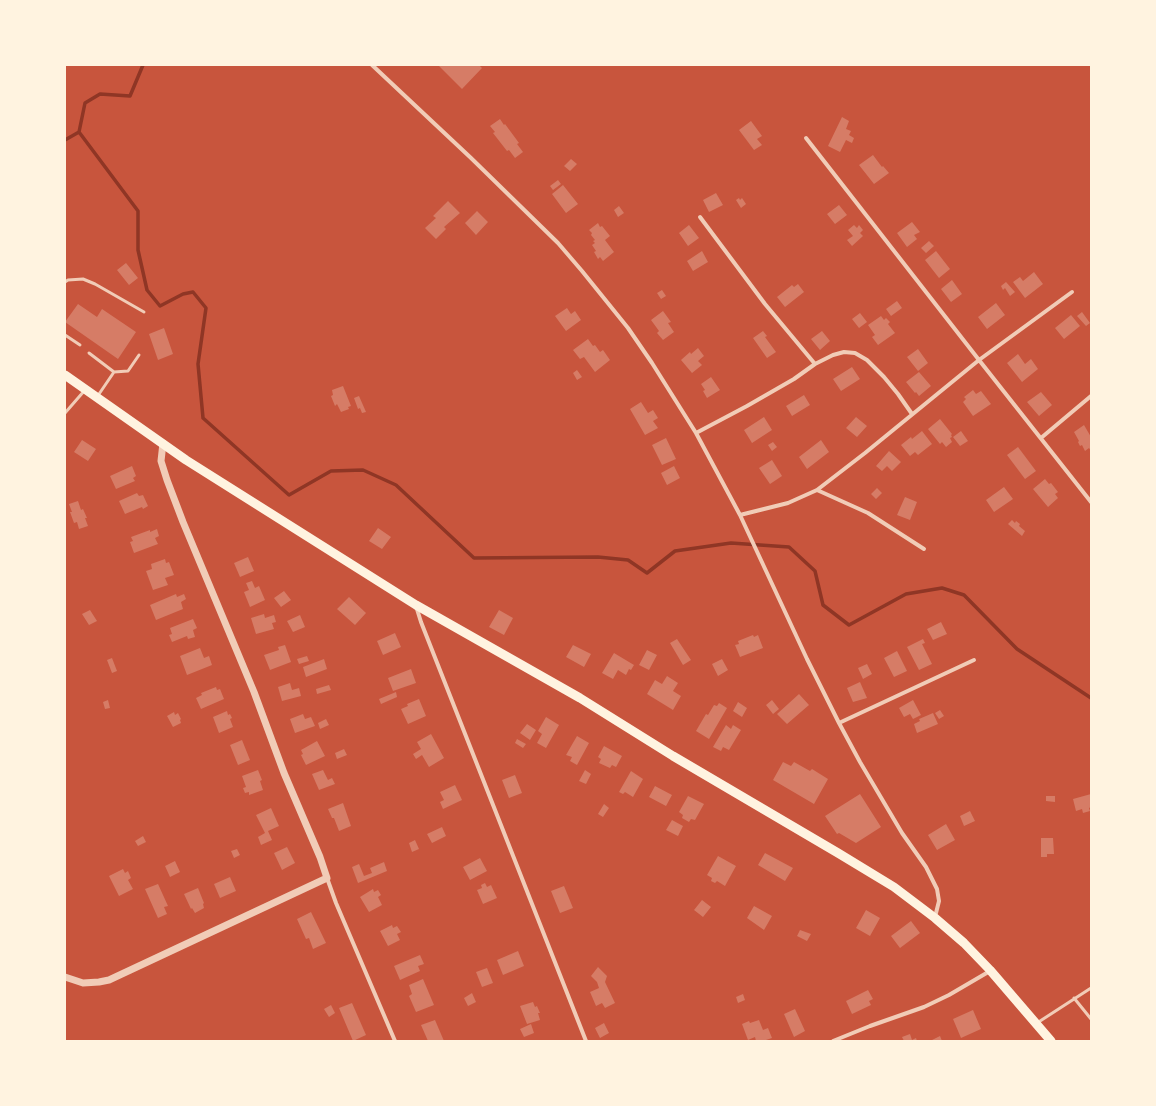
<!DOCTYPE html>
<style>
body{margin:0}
#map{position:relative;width:1156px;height:1106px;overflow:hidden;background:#c8553d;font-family:Lato,sans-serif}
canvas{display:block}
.frame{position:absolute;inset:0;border:66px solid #fff3e0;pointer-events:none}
</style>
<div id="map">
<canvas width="1156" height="1106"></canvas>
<div class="frame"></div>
</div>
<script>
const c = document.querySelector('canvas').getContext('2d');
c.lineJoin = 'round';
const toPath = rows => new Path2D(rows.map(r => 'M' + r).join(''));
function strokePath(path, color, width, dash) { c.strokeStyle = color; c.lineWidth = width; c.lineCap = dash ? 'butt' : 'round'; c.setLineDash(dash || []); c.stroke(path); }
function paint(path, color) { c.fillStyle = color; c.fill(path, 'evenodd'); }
const stream = toPath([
 [143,65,130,96,100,94,85,103,79,132,138,211,138,250,147,290,160,306,183,294,193,292,206,308,198,364,203,418,289,495,331,471,363,470,396,485,474,558,598,557,628,560,647,573,675,551,731,543,789,547,815,571,823,605,849,625,906,594,942,588,964,595,1017,649,1091,698],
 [65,140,79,132]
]);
const building = toPath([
 [438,65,479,65,482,68,462,89],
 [842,117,849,121,846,129,851,131,849,135,854,138,852,143,846,140,840,152,828,146],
 [500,119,504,125,505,124,519,143,517,144,523,152,515,158,509,150,507,151,493,133,495,132,490,126],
 [751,121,762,136,757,139,762,145,754,150,739,130],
 [873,155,882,167,883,166,889,173,874,184,859,165],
 [571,159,577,164,570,171,564,166],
 [558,180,561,184,553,190,550,186],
 [563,185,578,204,566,213,552,194],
 [716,193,723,205,709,212,703,200],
 [739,198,740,200,742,198,746,204,741,208,736,200],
 [448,201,460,213,444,227,446,229,436,239,425,228,436,218,433,216],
 [839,205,847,215,835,224,827,214],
 [619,206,624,213,618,217,614,210],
 [477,211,488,222,476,235,465,223],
 [912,222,920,232,914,235,917,239,907,247,897,233],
 [598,223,600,227,602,226,610,236,605,240,614,252,603,261,600,257,598,259,594,252,596,251,592,245,595,243,593,241,595,240,591,235,592,233,589,230],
 [689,225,699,238,688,246,679,233],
 [854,225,857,228,859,225,863,230,860,233,863,236,852,246,847,240,853,236,848,230],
 [929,241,934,246,926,253,921,248],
 [702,251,708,262,693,271,687,261],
 [936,251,950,269,939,278,925,260],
 [126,263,138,278,129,285,117,270],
 [1034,272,1043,284,1025,298,1013,282,1020,277,1023,281],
 [952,280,962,294,951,302,941,289],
 [1006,282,1015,292,1010,296,1005,288,1003,290,1001,286],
 [798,284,804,292,785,307,777,297,792,285,794,287],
 [662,290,666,296,661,299,657,293],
 [897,301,902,308,891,316,886,309],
 [996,303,1005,315,987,329,978,317],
 [78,304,97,317,102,309,136,332,118,359,65,322],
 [567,308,571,314,575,311,581,320,566,331,555,316],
 [663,311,671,322,668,323,674,332,663,340,657,333,659,331,651,320],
 [1082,312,1090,323,1086,326,1077,316],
 [860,313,867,322,859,328,852,319],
 [1071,315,1080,326,1064,339,1055,328],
 [881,316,884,320,886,318,890,322,888,324,895,333,878,345,872,337,875,335,868,325],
 [164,328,173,354,158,360,149,334],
 [763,331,767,336,765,337,776,352,767,358,753,338],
 [822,331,830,341,820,350,811,339],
 [588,339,593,346,595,345,600,352,603,350,610,360,595,372,584,357,580,359,573,350],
 [698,348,704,356,698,361,702,365,692,373,681,360,690,352,691,354],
 [918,349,928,363,918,371,907,357],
 [1018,354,1025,364,1031,359,1038,369,1022,382,1007,363],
 [852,367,860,379,841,391,833,379],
 [577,370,582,377,577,380,573,373],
 [919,372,931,386,919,396,916,392,915,393,906,382],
 [711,377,720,390,707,398,703,391,705,390,701,384],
 [343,386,351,406,348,407,349,409,341,412,337,404,335,406,331,396,333,395,332,390],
 [973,390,976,394,981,391,991,404,973,416,963,402,966,399,964,397],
 [1041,392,1052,405,1039,416,1027,402],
 [804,395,810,405,792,416,786,406],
 [359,396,366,412,362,413,360,408,358,409,354,398],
 [641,402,648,413,653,410,658,418,653,421,658,428,645,435,630,409],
 [764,417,772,430,752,443,744,430],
 [856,417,867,426,857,437,846,428],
 [940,419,952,434,951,435,952,437,950,438,952,442,946,447,942,442,940,444,928,429],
 [1084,425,1091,437,1091,451,1089,448,1085,451,1082,445,1080,446,1078,442,1079,441,1074,432],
 [922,431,932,444,918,455,915,452,910,456,901,445,911,437,912,439],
 [961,431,968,441,960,446,953,437],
 [666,438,676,459,662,465,652,445],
 [82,440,96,449,88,461,74,452],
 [821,440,829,452,807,469,799,457],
 [773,442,777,447,772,451,768,445],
 [1018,447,1036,471,1025,479,1007,455],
 [889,451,901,462,892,471,887,466,882,471,876,466],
 [772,460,782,476,770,484,759,468],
 [132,466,136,476,133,478,135,481,116,489,110,476],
 [674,466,680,478,667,485,661,473],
 [1045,479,1049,484,1051,483,1058,492,1055,494,1058,498,1048,507,1033,489],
 [1004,487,1013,499,994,512,986,500],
 [877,488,882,493,876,499,871,494],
 [137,493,139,496,143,495,148,506,143,509,142,507,125,514,119,501],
 [905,497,917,502,910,520,897,515],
 [78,501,81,510,83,509,87,518,85,518,88,526,79,529,77,522,74,523,70,512,72,512,69,504],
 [1012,520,1015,523,1016,521,1020,524,1019,526,1025,531,1022,536,1008,524],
 [378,528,391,537,382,549,369,541],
 [157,529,159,536,155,538,158,544,134,553,130,542,133,541,131,537,150,530,150,532],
 [248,557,254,571,240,577,234,563],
 [165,559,166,563,169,562,174,575,165,578,168,585,153,590,146,571,152,569,151,564],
 [252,581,255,588,259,586,265,600,250,607,244,592,249,590,246,583],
 [284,591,291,600,281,607,274,598],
 [176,594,177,597,184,594,186,599,181,602,183,609,156,620,150,605],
 [349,597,366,613,355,625,337,609],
 [90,610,97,621,89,625,82,614],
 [499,610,513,618,504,635,489,627],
 [264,614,265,618,274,615,276,622,272,623,274,629,256,634,251,618],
 [300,615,305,627,293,632,287,621],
 [193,619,197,628,193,630,195,637,188,639,187,636,172,642,169,635,172,634,170,628],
 [941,622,947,634,933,640,927,629],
 [395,633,401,647,383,655,377,641],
 [753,635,754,637,758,635,763,648,740,657,735,645,739,644,738,641],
 [677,639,691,660,683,665,670,643],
 [923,639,925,643,922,644,932,664,919,670,907,647],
 [285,645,291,662,270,670,264,655,279,650,278,647],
 [573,645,591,654,584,667,566,657],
 [200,648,204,658,209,656,212,665,187,675,180,656],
 [647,650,657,655,649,670,639,665],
 [897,651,907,671,894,677,884,658],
 [614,653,634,665,631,670,629,669,626,675,618,670,613,679,602,673],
 [307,656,309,661,299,664,297,659],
 [112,658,117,671,112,673,107,660],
 [324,659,327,669,306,677,303,667],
 [722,659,728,670,718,676,712,664],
 [867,664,872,674,863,679,858,668],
 [411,669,416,683,393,691,388,678],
 [667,676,678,683,673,691,681,696,673,710,647,694,655,680,662,684],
 [860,682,867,698,853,702,847,688],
 [290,683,292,690,299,688,301,696,282,701,278,687],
 [329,685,331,690,317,694,316,689],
 [216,687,217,690,220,689,224,699,201,709,196,698,202,695,201,693],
 [396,692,397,697,381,704,379,699],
 [799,694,809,705,787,724,777,714],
 [419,699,426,716,408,724,401,709,408,706,407,704],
 [108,700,110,708,105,709,103,702],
 [772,700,779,709,773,714,766,705],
 [913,700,921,715,913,719,910,714,904,717,899,708],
 [738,702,747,708,742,717,733,711],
 [719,703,727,708,709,739,696,731,706,714,708,715,714,705,717,706],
 [940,710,944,716,939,719,935,713],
 [227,711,228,715,230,714,232,718,230,719,233,727,219,733,213,717],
 [174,712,175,715,178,713,181,719,180,720,181,723,173,727,167,716],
 [933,713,938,724,917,733,914,724,920,721,919,719],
 [303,714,305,719,311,717,315,726,295,733,290,719],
 [546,717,559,725,546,748,537,743,542,734,538,731],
 [326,719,329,725,320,729,318,723],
 [527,724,536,730,530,740,520,733],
 [726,725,731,729,733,725,741,730,729,750,723,747,721,751,713,747],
 [431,734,444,758,429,767,422,755,416,759,413,754,421,749,417,742],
 [577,736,589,743,577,765,570,761,572,757,566,755],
 [517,739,526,744,523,748,515,743],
 [242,740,250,760,238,765,230,745],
 [317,741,325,756,306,765,301,755,303,754,301,750],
 [604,746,622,756,616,767,612,765,610,768,599,763,601,759,598,757],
 [344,749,347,755,337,759,335,753],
 [783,762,791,766,794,762,810,771,812,769,828,779,814,804,773,780],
 [258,770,262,780,260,781,263,790,249,795,249,792,245,793,243,788,246,787,242,776],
 [323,770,328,780,332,778,335,784,319,790,312,774],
 [585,770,591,774,586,784,579,781],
 [631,771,643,779,633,797,625,792,623,794,619,792],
 [515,775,522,793,509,798,502,780],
 [455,785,462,800,443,809,440,802,444,800,440,792],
 [655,786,672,795,666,806,649,797],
 [860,794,881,827,856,843,839,833,837,834,825,816],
 [1091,794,1091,807,1089,808,1090,811,1083,813,1082,809,1076,811,1073,799],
 [688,796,704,804,695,820,691,819,689,822,682,818,683,815,679,812],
 [1046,796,1055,796,1055,802,1046,801],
 [343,803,351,826,339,831,334,818,332,818,328,809],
 [604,804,609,808,603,817,598,814],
 [271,808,279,826,268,831,272,840,261,845,258,837,265,833,256,815],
 [970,811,975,821,964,826,960,816],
 [672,820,683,826,678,836,666,830],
 [946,824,955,840,937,850,928,835],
 [442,827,446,836,432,843,427,834],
 [143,836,146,842,138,846,135,841],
 [1041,838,1053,838,1054,854,1047,854,1047,857,1041,857],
 [415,840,419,849,412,852,409,843],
 [287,847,295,863,282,870,274,853],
 [237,849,240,855,234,858,231,851],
 [765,853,793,868,785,881,758,865],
 [718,856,736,866,725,886,717,881,715,883,711,881,712,878,707,875],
 [480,858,487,871,470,880,463,867],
 [175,861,180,872,170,877,165,866],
 [384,862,387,871,358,883,352,867,359,864,364,876,372,873,370,868],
 [123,869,125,873,128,871,131,878,128,880,133,889,119,896,109,876],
 [230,877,236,891,220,898,214,884],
 [485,883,487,887,491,885,497,898,483,904,477,890,482,888,481,885],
 [158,884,168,906,164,907,167,914,158,918,145,889],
 [564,886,573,908,560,913,551,891],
 [198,888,204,903,203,904,204,908,195,913,192,908,191,909,184,894],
 [373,889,374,892,378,890,381,895,378,897,382,905,369,912,360,897],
 [702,900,711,907,703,917,694,910],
 [754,906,772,916,764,930,747,918],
 [866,910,880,918,870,936,856,928],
 [311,912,326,943,313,949,309,938,306,939,297,919],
 [911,921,920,933,900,948,891,936],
 [392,925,393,928,397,926,401,932,397,934,400,940,388,946,380,931],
 [800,930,811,934,807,941,797,936],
 [518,951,524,966,503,975,497,960],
 [420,955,424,964,418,966,420,971,400,980,394,966],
 [598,967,607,976,605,982,615,1003,605,1008,602,1003,596,1006,590,992,599,988,597,982,591,976],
 [487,968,493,983,482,987,476,972],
 [423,979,434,1005,416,1012,409,996,412,994,409,985],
 [868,990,873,999,869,1001,871,1005,852,1014,846,1001],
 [472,993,476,1002,468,1006,464,998],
 [743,994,745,1000,738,1003,736,997],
 [533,1002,535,1007,537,1006,540,1013,538,1013,540,1020,527,1024,520,1006],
 [352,1003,366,1035,353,1041,339,1008],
 [331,1005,335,1013,329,1017,324,1009],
 [795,1009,805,1031,794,1037,784,1014],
 [973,1010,981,1029,961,1038,953,1019],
 [435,1020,444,1041,428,1041,421,1025],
 [759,1020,763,1030,768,1028,772,1038,763,1041,756,1041,755,1037,748,1040,742,1024,749,1021,750,1023],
 [604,1023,609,1033,600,1038,595,1028],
 [531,1024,534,1033,524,1037,520,1029],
 [910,1034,912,1040,916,1038,917,1041,904,1041,902,1037],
 [940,1036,942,1041,930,1041]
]);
const service = toPath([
 [65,282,68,280,83,279,95,284,144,312],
 [65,335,80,345],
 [89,353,114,372,97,397],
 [114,372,128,371,139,355],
 [65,413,85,390],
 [1074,998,1091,1019],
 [1037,1023,1091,988]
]);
const minor = toPath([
 [372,65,471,158,558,243,582,271,628,328,652,363,696,433,740,515,807,659,839,723,860,762,902,833,926,867,937,889,939,901,935,917],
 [806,138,979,360,1091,502],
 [700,217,765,304,815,364],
 [696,433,747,406,794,379,815,364,833,355,844,352,855,353,867,360,884,377,898,394,912,414],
 [1041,438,1091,396],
 [817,490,868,513,924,549],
 [740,515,788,503,817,490,865,453,979,360,1072,292],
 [416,606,421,622,586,1041],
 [839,723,974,660],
 [327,878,336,903,395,1041],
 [833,1041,870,1026,924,1007,949,995,990,971]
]);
const tertiary = toPath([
 [65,977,83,983,99,982,109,980,327,878,320,857,284,773,254,692,183,522,167,480,161,461,163,443]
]);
const trunk = toPath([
 [65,375,186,460,416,605,580,698,673,756,838,853,894,887,935,918,964,943,990,970,1051,1041]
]);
strokePath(stream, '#8f3625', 3.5);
paint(building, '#d67c66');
strokePath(service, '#f1ccb7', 3);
strokePath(minor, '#f1ccb7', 4);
strokePath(tertiary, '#f1ccb7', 7);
strokePath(trunk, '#fff3e0', 9);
</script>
